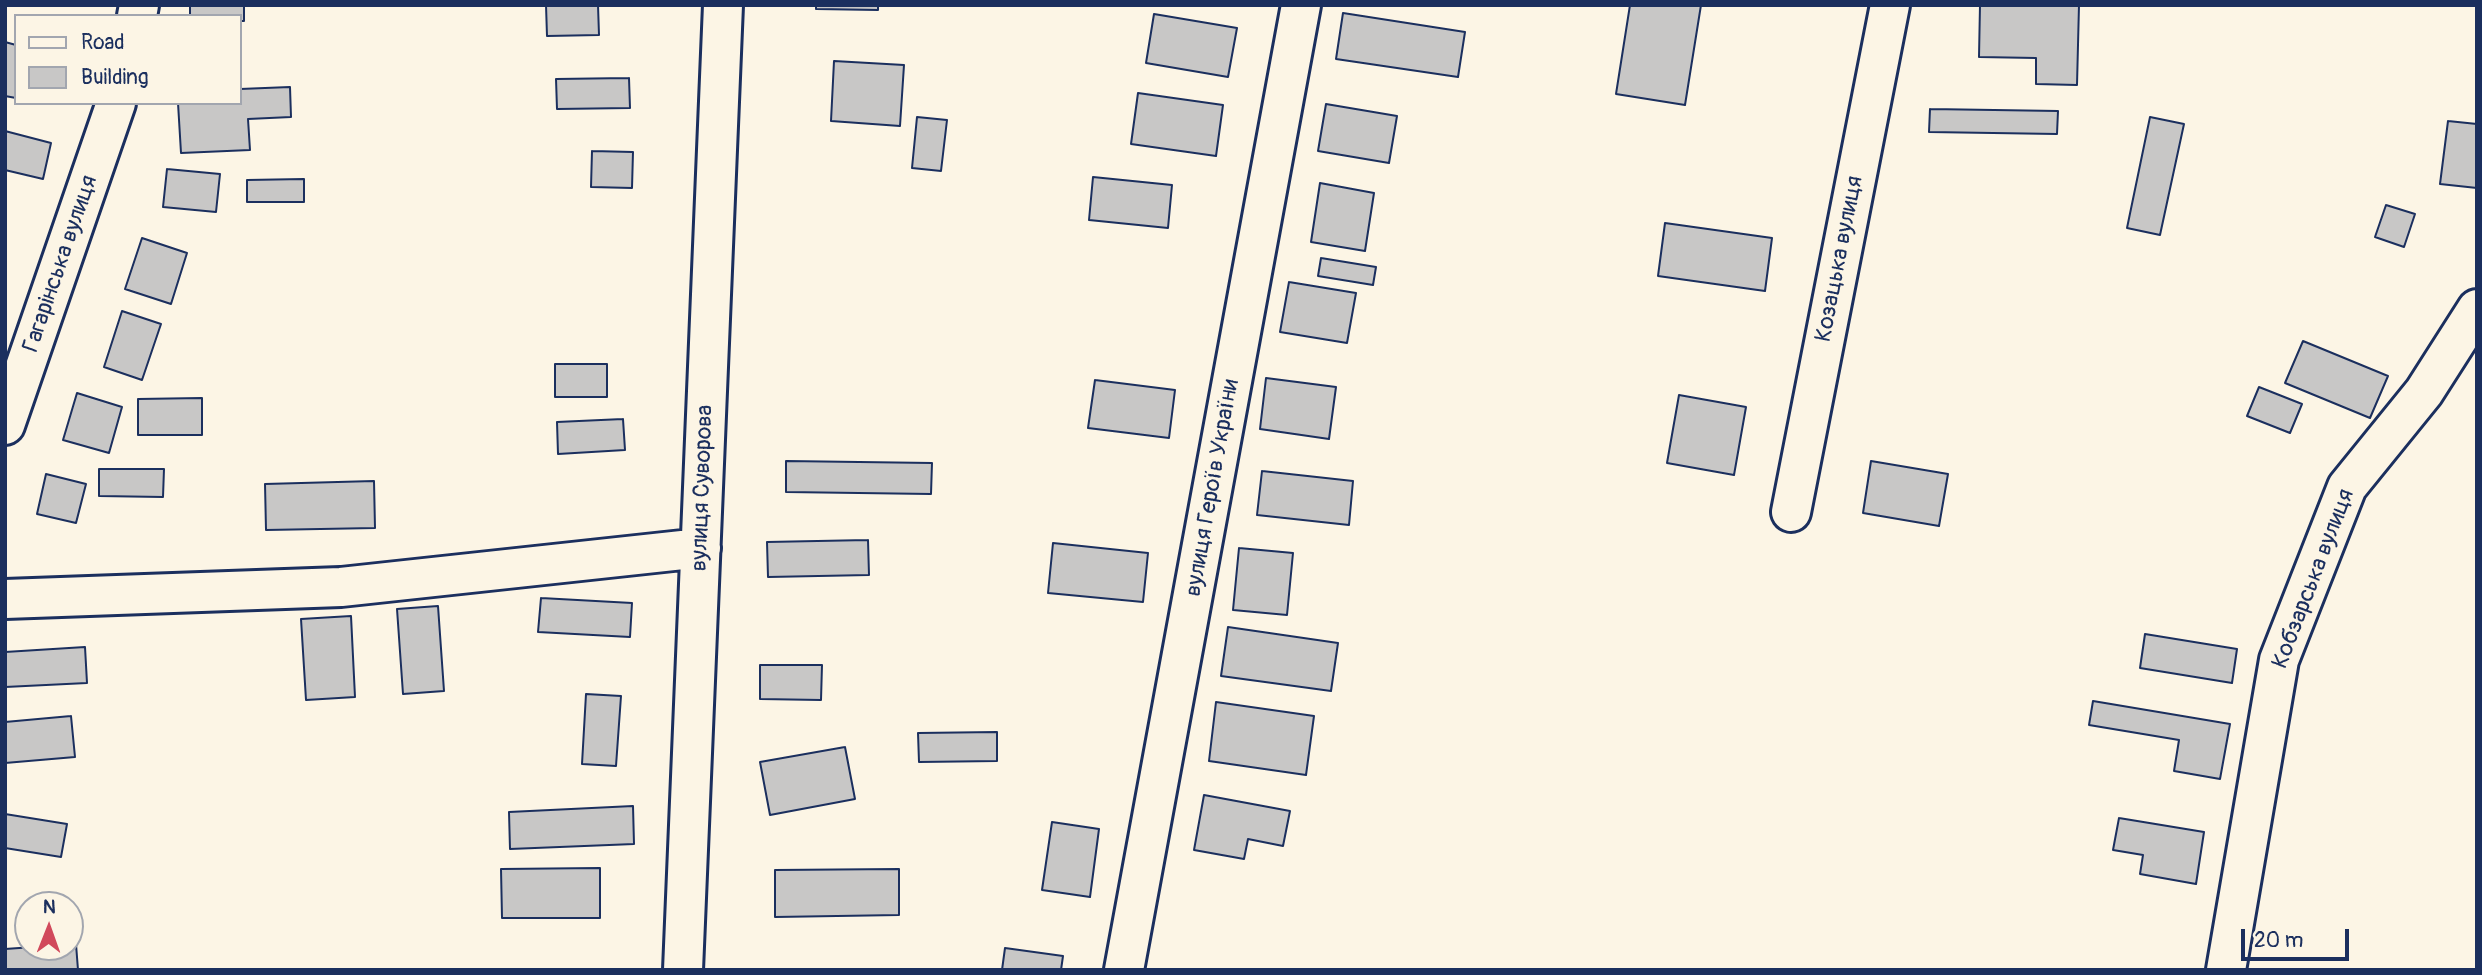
<!DOCTYPE html>
<meta charset="utf-8">
<style>
body{margin:0}
#map{position:relative;width:2482px;height:975px;overflow:hidden;background:#fcf5e5;font-family:Pangolin,sans-serif}
canvas{display:block}
.frame{position:absolute;inset:0;border:7px solid #1b2f5e;pointer-events:none}
.legend{position:absolute;left:14px;top:14px;width:228px;height:91px;box-sizing:border-box;background:#fcf5e5;border:2px solid #a2a6af;margin:0;padding:9px 12px;list-style:none;font-size:21px;color:#1b2f5e}
.legend li{display:flex;align-items:center;gap:14px;height:35px}
.legend b{width:35px;border:2px solid #a2a6af}
.north{position:absolute;left:14px;top:891px;width:70px;height:70px;box-sizing:border-box;background:#fcf5e5;border:2px solid #a2a6af;border-radius:50%;rotate:1deg;font-size:19px;font-weight:700;line-height:28px;text-align:center;color:#1b2f5e}
.north::after{content:'';display:block;margin:auto;width:24px;height:32px;background:#d1495b;clip-path:polygon(50% 0,100% 100%,50% 72%,0 100%)}
.scale{position:absolute;left:2241px;top:929px;width:108px;height:32px;box-sizing:border-box;border:4px solid #1b2f5e;border-top:0;padding-left:9px;font-size:21px;line-height:24px;white-space:nowrap;color:#1b2f5e;-webkit-text-stroke:5px #fcf5e5;paint-order:stroke}
</style>
<div id="map">
<canvas width="2482" height="975"></canvas>
<div class="frame"></div>
<ul class="legend">
<li><b style="height:9px;background:#fcf5e5"></b>Road</li>
<li><b style="height:19px;background:#c8c7c6"></b>Building</li>
</ul>
<div class="north">N</div>
<div class="scale">20 m</div>
</div>
<script>
const c = document.querySelector('canvas').getContext('2d');
c.lineJoin = 'round';
function paint(path, color) { c.fillStyle = color; c.fill(path, 'evenodd'); }
const toPath = rows => new Path2D(rows.map(r => 'M' + r).join(''));
function strokePath(path, color, width, dash) { c.strokeStyle = color; c.lineWidth = width; c.lineCap = dash ? 'butt' : 'round'; c.setLineDash(dash || []); c.stroke(path); }
function drawText(font, color, halo, rows, align = 'center') {
  c.font = font + ' Pangolin,sans-serif'; c.lineWidth = 7; c.setLineDash([]); c.textBaseline = 'middle'; c.strokeStyle = halo; c.fillStyle = color; for (const [text, x, y, turn = 0] of rows) {
    c.save(); c.translate(x, y); c.rotate((+turn || 0) * Math.PI / 180); c.textAlign = isNaN(turn) ? turn : align; if (halo) c.strokeText(text, 0, 0); c.fillText(text, 0, 0); c.restore();
  }
}
const building = toPath([
 [190,5,244,5,244,21,240,21,240,16,190,16,190,5],
 [546,5,598,5,599,35,547,36,546,5],
 [816,5,878,5,878,10,816,9,816,5],
 [1630,5,1701,5,1685,105,1616,94,1630,5],
 [1980,5,2079,5,2077,85,2036,84,2036,58,1979,57,1980,5],
 [1343,13,1465,32,1458,77,1336,59,1343,13],
 [1154,14,1237,28,1228,77,1146,63,1154,14],
 [5,42,16,45,16,98,5,96,5,42],
 [834,61,904,65,900,126,831,121,834,61],
 [629,78,630,108,557,109,556,79,629,78],
 [290,87,291,117,248,119,250,150,181,153,178,103,240,103,240,89,290,87],
 [1138,93,1223,105,1216,156,1131,144,1138,93],
 [1326,104,1397,116,1389,163,1318,151,1326,104],
 [1930,109,2058,111,2057,134,1929,132,1930,109],
 [917,117,947,120,941,171,912,168,917,117],
 [2150,117,2184,124,2160,235,2127,228,2150,117],
 [2448,121,2477,124,2477,188,2440,184,2448,121],
 [5,131,51,143,43,179,5,170,5,131],
 [592,151,633,152,632,188,591,187,592,151],
 [167,169,220,174,216,212,163,207,167,169],
 [1093,177,1172,185,1168,228,1089,220,1093,177],
 [304,179,304,202,247,202,247,180,304,179],
 [1320,183,1374,193,1365,251,1311,242,1320,183],
 [2386,205,2415,214,2404,247,2375,237,2386,205],
 [1665,223,1772,238,1765,291,1658,276,1665,223],
 [142,238,187,253,171,304,125,289,142,238],
 [1321,258,1376,267,1373,285,1318,276,1321,258],
 [1289,282,1356,293,1347,343,1280,332,1289,282],
 [122,311,161,324,142,380,104,367,122,311],
 [2303,341,2388,376,2370,418,2285,383,2303,341],
 [555,364,607,364,607,397,555,397,555,364],
 [1266,378,1336,387,1329,439,1260,429,1266,378],
 [1095,380,1175,390,1169,438,1088,428,1095,380],
 [2259,387,2302,404,2290,433,2247,416,2259,387],
 [77,393,122,407,109,453,63,440,77,393],
 [1679,395,1746,407,1734,475,1667,463,1679,395],
 [202,398,202,435,138,435,138,399,202,398],
 [623,419,625,450,558,454,557,422,623,419],
 [786,461,932,463,931,494,786,492,786,461],
 [1871,461,1948,474,1939,526,1863,513,1871,461],
 [99,469,164,469,163,497,99,496,99,469],
 [1262,471,1353,481,1349,525,1257,515,1262,471],
 [46,474,86,484,76,523,37,514,46,474],
 [374,481,375,528,266,530,265,484,374,481],
 [868,540,869,575,768,577,767,542,868,540],
 [1053,543,1148,553,1143,602,1048,593,1053,543],
 [1239,548,1293,553,1287,615,1233,610,1239,548],
 [541,598,632,603,630,637,538,632,541,598],
 [438,606,444,691,403,694,397,609,438,606],
 [351,616,355,697,306,700,301,619,351,616],
 [1228,627,1338,643,1331,691,1221,676,1228,627],
 [2145,634,2237,649,2232,683,2140,668,2145,634],
 [85,647,87,683,5,687,5,652,85,647],
 [760,665,822,665,821,700,760,699,760,665],
 [586,694,621,696,616,766,582,764,586,694],
 [2093,701,2230,724,2220,779,2174,771,2179,740,2089,725,2093,701],
 [1216,702,1314,716,1306,775,1209,761,1216,702],
 [71,716,75,757,5,763,5,722,71,716],
 [997,732,997,761,919,762,918,733,997,732],
 [845,747,855,799,770,815,760,762,845,747],
 [1204,795,1290,811,1283,846,1248,839,1244,859,1194,850,1204,795],
 [633,806,634,844,510,849,509,812,633,806],
 [5,814,67,824,61,857,5,848,5,814],
 [2119,818,2204,832,2196,884,2140,874,2143,855,2113,850,2119,818],
 [1052,822,1099,829,1090,897,1042,890,1052,822],
 [600,868,600,918,502,918,501,869,600,868],
 [899,869,899,915,775,917,775,870,899,869],
 [76,944,78,970,5,970,5,949,76,944],
 [1005,948,1063,956,1061,970,1002,970,1005,948]
]);
const minor = toPath([
 [137,16,139,5],
 [5,425,116,103],
 [1791,512,1890,5],
 [5,599,341,587,701,548],
 [683,970,723,5],
 [1124,970,1301,5],
 [2226,970,2279,660,2347,487,2424,392,2477,309]
]);
const streetNames = [
 ["Козацька вулиця",1840,259,-79],
 ["Гагарінська вулиця",61,264,-71],
 ["вулиця Суворова",703,488,-88],
 ["вулиця Героїв України",1213,488,-80],
 ["Кобзарська вулиця",2314,579,-69]
];
paint(building, '#c8c7c6');
strokePath(building, '#1b2f5e', 2);
strokePath(minor, '#1b2f5e', 44);
strokePath(minor, '#fcf5e5', 38);
drawText('23px', '#1b2f5e', '#fcf5e5', streetNames);
</script>
